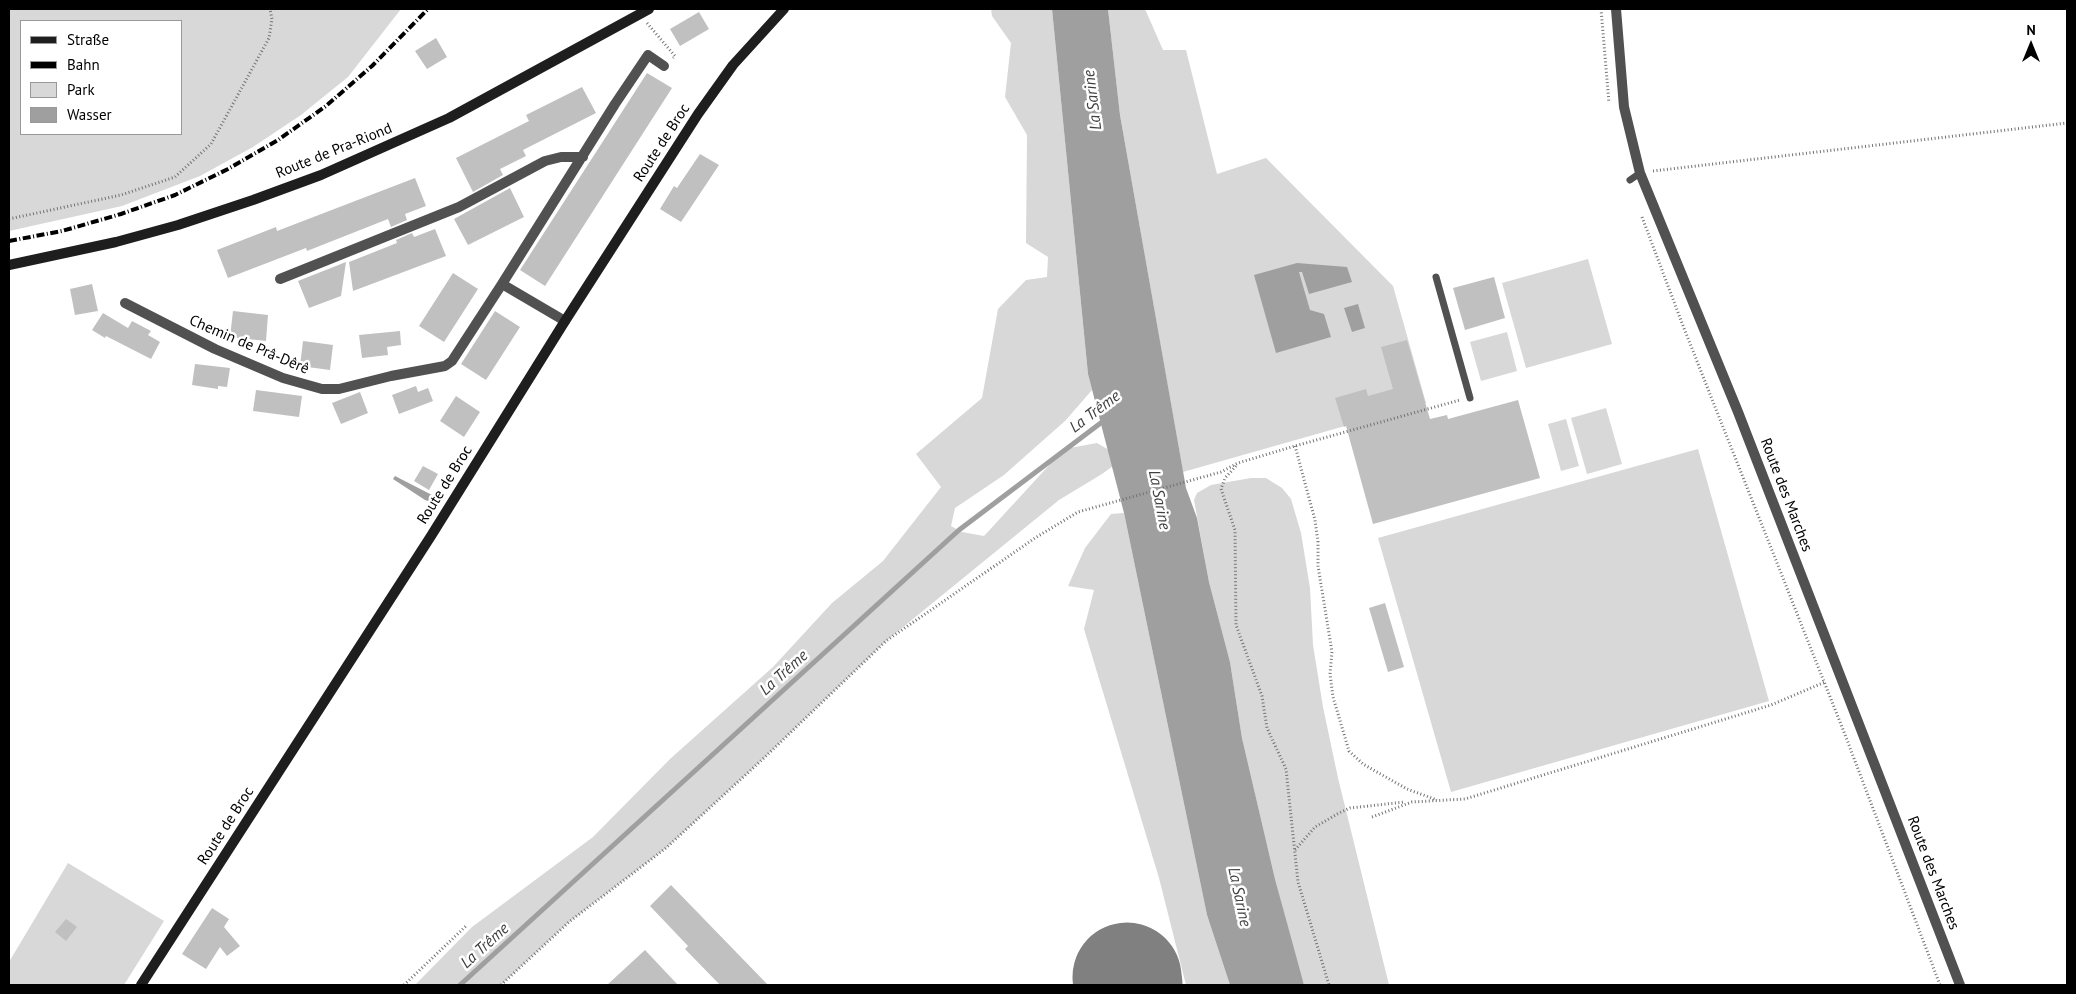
<!DOCTYPE html>
<meta charset="utf-8">
<style>
body{margin:0}
#map{position:relative;width:2076px;height:994px;overflow:hidden;background:#fff;font-family:"PT Sans",sans-serif}
canvas{display:block}
.frame{position:absolute;inset:0;border:10px solid #000;pointer-events:none}
.legend{position:absolute;left:20px;top:20px;width:162px;height:115px;box-sizing:border-box;background:#fff;border:1px solid #999;margin:0;padding:6px 9px;list-style:none;font-size:15px;color:#000}
.legend li{display:flex;align-items:center;gap:10px;height:25px}
.legend b{width:25px;border:1px solid #999}
.north{position:absolute;left:2006px;top:20px;width:50px;height:50px;-webkit-text-stroke:4px #fff;paint-order:stroke;rotate:0deg;font-size:14px;font-weight:700;line-height:20px;text-align:center;color:#000}
.north::after{content:'';display:block;margin:auto;width:18px;height:22px;background:#000;clip-path:polygon(50% 0,100% 100%,50% 72%,0 100%)}
</style>
<div id="map">
<canvas width="2076" height="994"></canvas>
<div class="frame"></div>
<ul class="legend">
<li><b style="height:6px;background:#1e1e1e"></b>Straße</li>
<li><b style="height:6px;background:#000"></b>Bahn</li>
<li><b style="height:14px;background:#d8d8d8"></b>Park</li>
<li><b style="height:14px;background:#9f9f9f"></b>Wasser</li>
</ul>
<div class="north">N</div>
</div>
<script>
const c = document.querySelector('canvas').getContext('2d');
c.lineJoin = 'round';
function paint(path, color) { c.fillStyle = color; c.fill(path, 'evenodd'); }
const toPath = rows => new Path2D(rows.map(r => 'M' + r).join(''));
function strokePath(path, color, width, dash) { c.strokeStyle = color; c.lineWidth = width; c.lineCap = dash ? 'butt' : 'round'; c.setLineDash(dash || []); c.stroke(path); }
function drawText(font, color, halo, rows, align = 'center') {
  c.font = font + ' "PT Sans",sans-serif'; c.lineWidth = 5; c.setLineDash([]); c.textBaseline = 'middle'; c.strokeStyle = halo; c.fillStyle = color; for (const [text, x, y, turn = 0] of rows) {
    c.save(); c.translate(x, y); c.rotate((+turn || 0) * Math.PI / 180); c.textAlign = isNaN(turn) ? turn : align; if (halo) c.strokeText(text, 0, 0); c.fillText(text, 0, 0); c.restore();
  }
}
const green = toPath([
 [9,9,401,9,348,77,301,115,253,147,200,176,122,206,9,231],
 [21,21,181,21,181,134,21,134],
 [991,9,1052,9,1088,374,1092,390,1065,421,1004,475,955,508,951,526,962,532,984,536,1064,449,1097,443,1109,450,1113,466,1102,474,1059,500,886,641,764,758,666,848,569,922,501,985,415,985,472,927,593,837,670,759,773,667,832,603,883,561,941,487,916,454,982,398,998,309,1026,280,1047,277,1048,257,1026,243,1027,135,1005,97,1011,43,992,16],
 [1108,9,1145,9,1163,50,1186,50,1217,174,1266,158,1393,286,1426,403,1183,472,1120,115],
 [1588,259,1612,344,1526,368,1502,283],
 [1507,332,1517,371,1481,381,1470,342],
 [1606,408,1622,464,1587,474,1571,418],
 [1566,419,1579,466,1561,471,1548,424],
 [1698,449,1769,701,1451,792,1378,538],
 [1251,478,1266,478,1282,488,1291,499,1301,533,1310,588,1313,645,1323,707,1338,778,1389,985,1304,985,1297,962,1275,879,1242,738,1230,662,1209,582,1194,500,1197,493,1211,485],
 [1124,513,1207,915,1230,985,1186,985,1159,878,1084,629,1094,590,1068,586,1085,548,1111,514],
 [68,863,164,921,124,985,9,985,9,962]
]);
const water = toPath([
 [1052,9,1108,9,1120,115,1186,488,1197,518,1209,582,1230,662,1242,738,1275,879,1304,985,1230,985,1207,915,1124,513,1088,374],
 [1297,263,1347,267,1352,282,1309,294,1302,272,1299,272,1310,310,1324,314,1331,337,1276,353,1254,275],
 [1358,304,1365,328,1352,332,1344,308],
 [395,476,432,495,436,498,434,503,425,500,393,479]
]);
const stream = toPath([
 [460,985,959,530,1106,419]
]);
const runway = toPath([
 [1127,977,1128,985]
]);
const building = toPath([
 [699,12,709,29,680,46,670,29],
 [436,38,447,57,427,69,415,51],
 [647,73,672,88,545,286,520,270],
 [582,87,596,113,523,150,526,156,500,169,503,175,473,192,456,158,529,121,526,115],
 [700,154,719,165,681,222,660,209,674,186,677,188],
 [415,178,426,206,405,214,407,220,391,227,388,219,307,251,306,248,228,278,217,250,276,227,277,231],
 [510,188,524,217,468,245,454,219],
 [435,229,446,256,353,291,349,262,397,243,396,240,412,233,414,237],
 [346,262,341,296,309,308,298,281],
 [453,273,478,289,444,342,419,326],
 [1494,277,1505,318,1465,330,1453,288],
 [92,284,98,311,75,315,70,289],
 [233,311,268,315,266,341,230,337],
 [495,311,520,327,486,380,461,364],
 [103,313,128,328,132,321,151,331,148,335,160,342,151,359,106,336,105,338,92,330],
 [400,331,401,345,387,347,388,355,362,358,359,335],
 [1407,340,1430,419,1447,415,1448,419,1518,400,1540,478,1373,524,1346,426,1344,427,1335,398,1366,389,1368,396,1393,389,1381,347],
 [303,341,333,345,330,370,300,366],
 [195,364,230,368,227,387,218,386,218,389,192,385],
 [416,386,418,392,428,388,433,401,399,414,392,395],
 [256,390,302,396,299,417,253,411],
 [360,392,368,413,341,424,332,403],
 [456,396,480,412,464,437,440,421],
 [423,466,438,474,429,490,414,481],
 [1385,603,1404,667,1388,672,1369,608],
 [671,885,768,985,720,985,685,949,688,946,650,906],
 [212,908,229,919,224,927,240,946,227,956,220,947,206,969,182,954],
 [66,919,77,927,66,941,55,932],
 [645,950,678,985,607,985]
]);
const path = toPath([
 [1601,9,1609,103],
 [647,23,675,56,673,58],
 [1653,171,2067,123],
 [1642,217,1685,331,1844,732,1940,985],
 [9,219,121,195,175,177,211,144,269,38,272,19,270,9],
 [1295,446,1315,520,1318,542,1318,566,1332,652,1330,674,1333,697,1349,751,1363,764,1384,776,1407,789,1437,800],
 [1236,466,1225,478,1221,489,1235,530,1236,625,1262,696,1267,728,1286,769,1298,882,1329,985],
 [1372,817,1412,802,1465,799,1771,705,1825,682],
 [1295,850,1315,827,1339,813,1350,808,1405,802],
 [404,985,466,926],
 [501,985,569,922,666,848,764,758,886,641,1035,538,1078,512,1221,472,1238,463,1295,446,1460,400]
]);
const lane = toPath([
 [1630,180,1640,173],
 [1436,277,1470,398]
]);
const street = toPath([
 [1616,9,1624,107,1640,173,1738,412,1960,985],
 [280,279,459,207,545,161,561,157,583,157],
 [502,284,615,104,648,55,664,66],
 [125,303,215,349,283,378,322,389,339,389,391,376,445,366,452,361,502,284,565,321]
]);
const secondary = toPath([
 [9,265,116,242,178,225,253,200,321,175,449,118,649,9],
 [141,985,431,536,565,321,698,114,733,65,784,9]
]);
const rail = toPath([
 [9,241,62,231,121,214,175,195,228,169,278,140,326,106,372,66,428,9]
]);
const streetNames = [
 ["Route de Broc",662,143,-57],
 ["Route de Pra-Riond",334,151,-22],
 ["Chemin de Prâ-Dêrê",249,345,23],
 ["Route de Broc",445,485,-58],
 ["Route des Marches",1786,495,69],
 ["Route de Broc",226,826,-57],
 ["Route des Marches",1933,873,69]
];
const waterNames = [
 ["La Sarine",1093,100,-97],
 ["La Trême",1095,412,-37],
 ["La Sarine",1159,500,79],
 ["La Trême",784,673,-42],
 ["La Sarine",1239,897,78],
 ["La Trême",485,946,-42]
];
paint(green, '#d8d8d8');
paint(water, '#9f9f9f');
strokePath(stream, '#9f9f9f', 5);
strokePath(runway, '#808080', 109);
paint(building, '#c0c0c0');
strokePath(path, '#737373', 3, [1, 2.5]);
strokePath(lane, '#515151', 7);
strokePath(street, '#515151', 10);
strokePath(secondary, '#1e1e1e', 10);
strokePath(rail, '#000', 4, [8, 2.5, 1, 2.5]);
drawText('15px', '#000', '#fff', streetNames);
drawText('italic 16px', '#404040', '#fff', waterNames);
</script>
